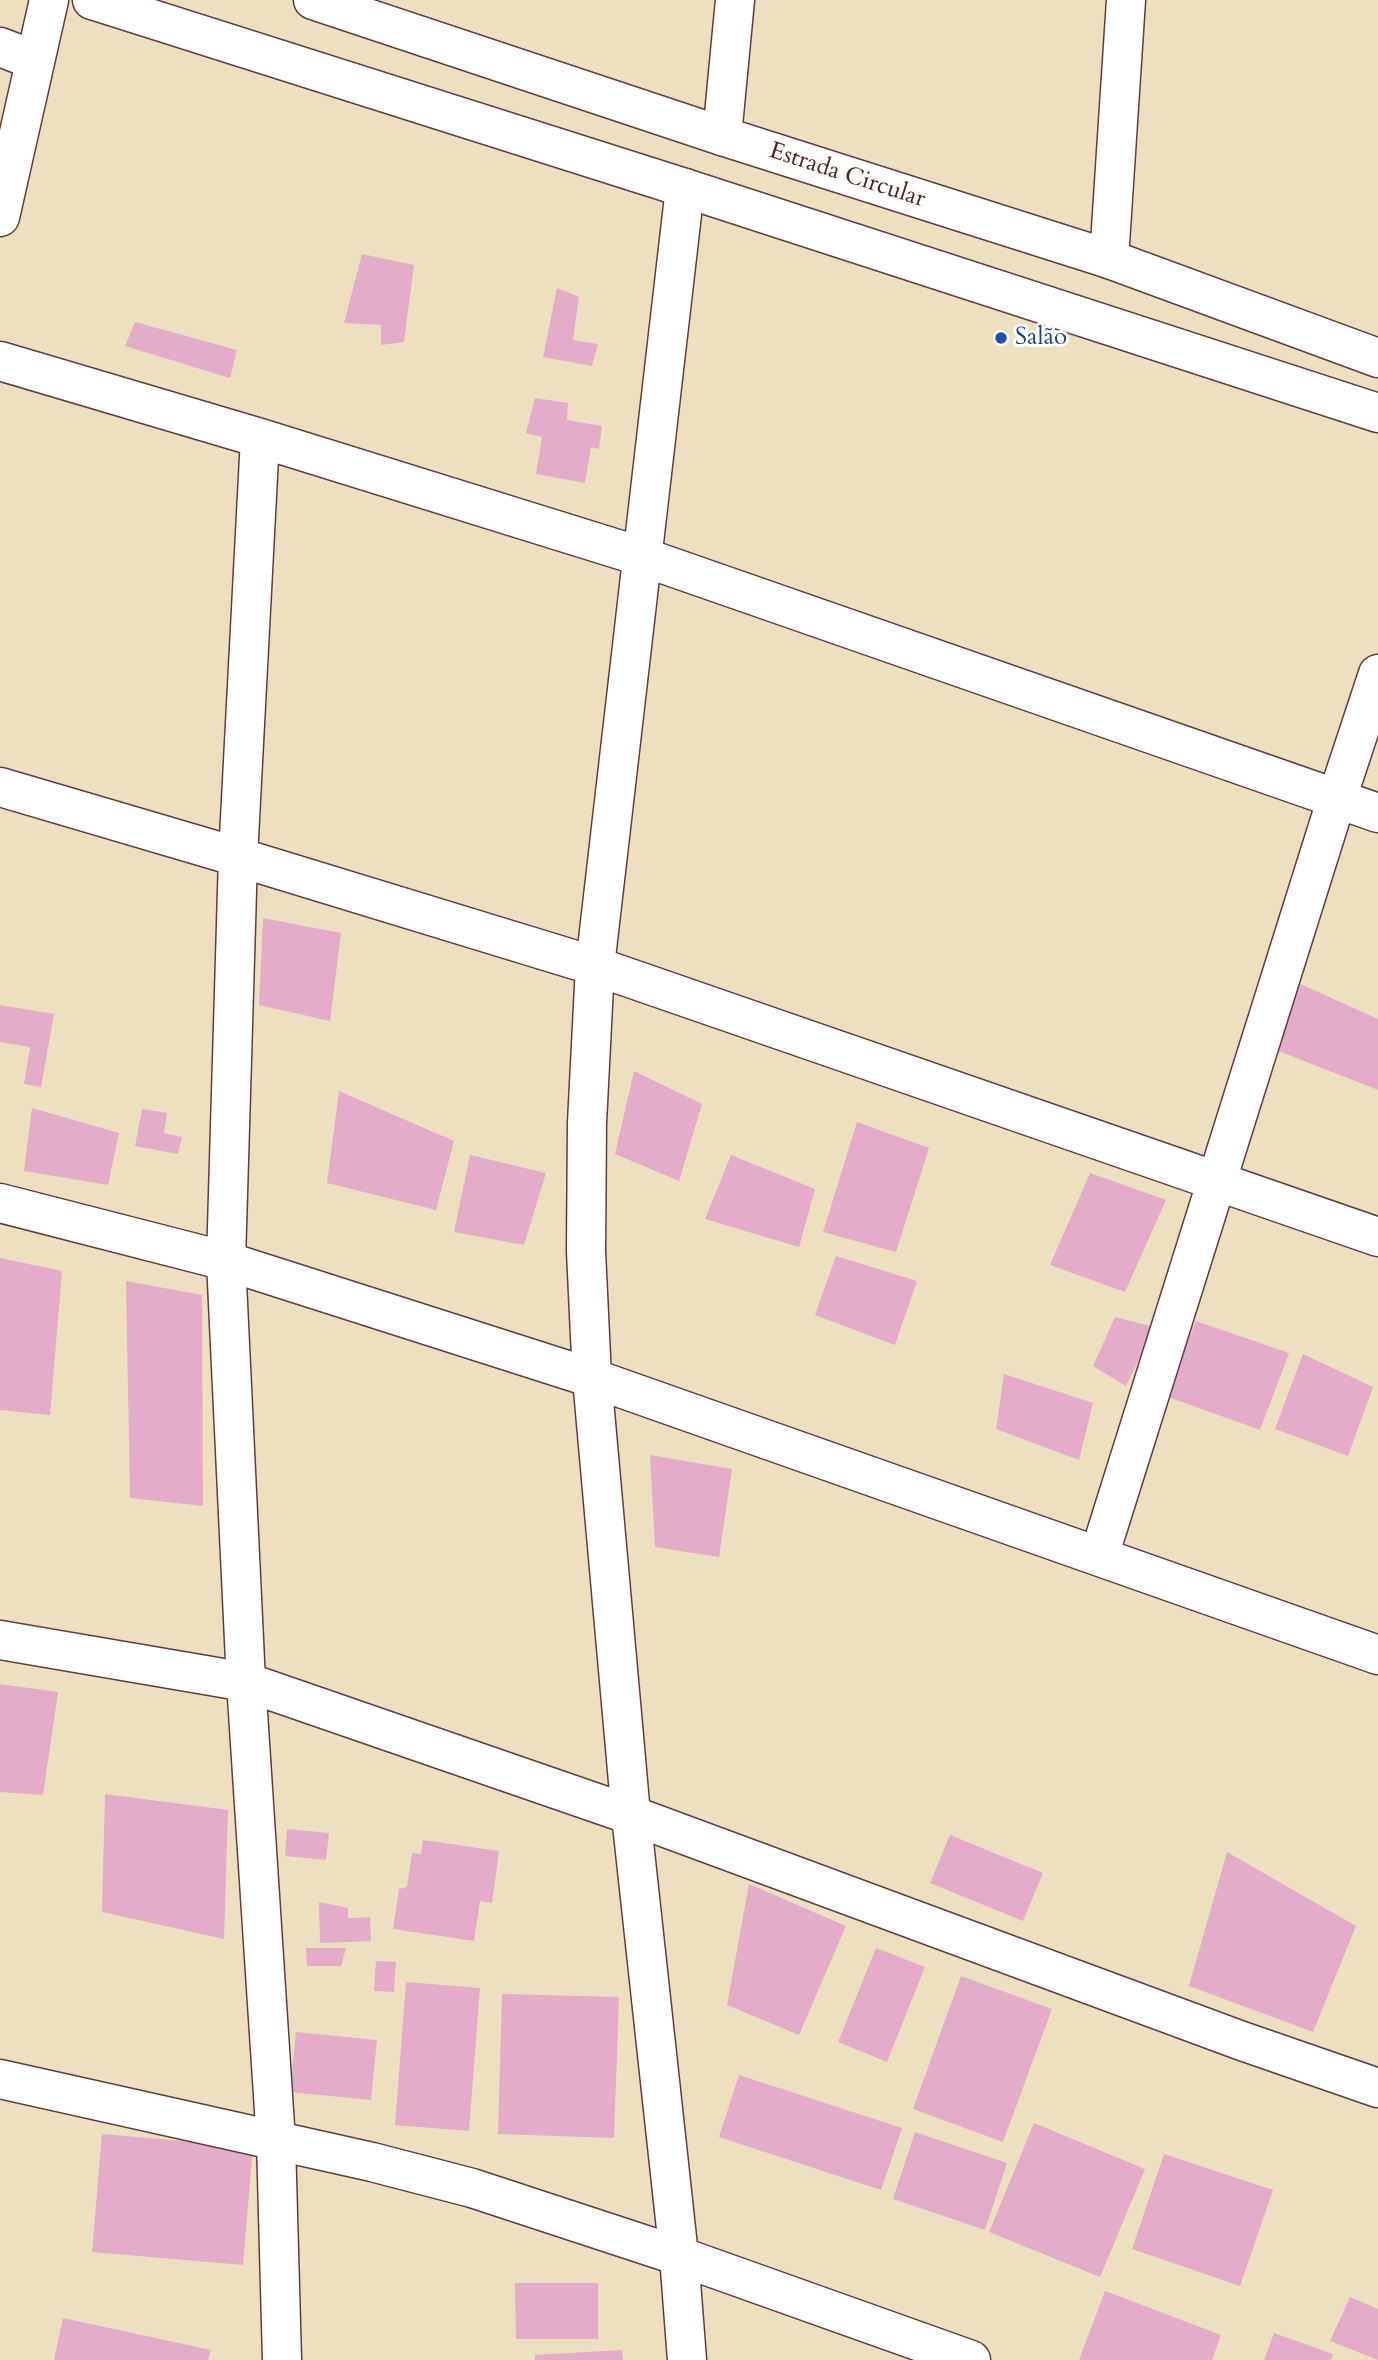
<!DOCTYPE html>
<meta charset="utf-8">
<style>
body{margin:0}
canvas{display:block;background:#ece0c0}
</style>
<canvas width="1378" height="2360"></canvas>
<script>
const c = document.querySelector('canvas').getContext('2d');
c.lineJoin = 'round';
function paint(path, color) { c.fillStyle = color; c.fill(path, 'evenodd'); }
const toPath = rows => new Path2D(rows.map(r => 'M' + r).join(''));
function strokePath(path, color, width, dash) { c.strokeStyle = color; c.lineWidth = width; c.lineCap = dash ? 'butt' : 'round'; c.setLineDash(dash || []); c.stroke(path); }
function drawText(font, color, halo, rows, align = 'center') {
  c.font = font + ' Cardo,serif'; c.lineWidth = 6; c.setLineDash([]); c.textBaseline = 'middle'; c.strokeStyle = halo; c.fillStyle = color; for (const [text, x, y, turn = 0] of rows) {
    c.save(); c.translate(x, y); c.rotate((+turn || 0) * Math.PI / 180); c.textAlign = isNaN(turn) ? turn : align; if (halo) c.strokeText(text, 0, 0); c.fillText(text, 0, 0); c.restore();
  }
}
const building = toPath([
 [362,254,414,265,404,342,381,345,381,325,344,323],
 [557,288,579,297,573,340,598,344,592,366,543,357],
 [135,322,237,350,230,378,125,346],
 [535,398,568,403,567,420,602,426,599,449,591,447,585,483,536,474,542,437,526,433],
 [263,918,341,933,330,1021,259,1005],
 [1298,983,1378,1019,1378,1090,1271,1048],
 [0,1005,54,1014,41,1087,24,1084,30,1047,0,1042],
 [634,1071,702,1104,679,1181,615,1154],
 [339,1091,454,1141,436,1210,327,1183],
 [32,1108,119,1133,108,1185,24,1171],
 [142,1109,167,1113,164,1133,182,1137,178,1154,135,1146],
 [857,1122,929,1148,896,1252,823,1232],
 [470,1155,546,1173,524,1245,454,1232],
 [731,1155,815,1189,799,1247,705,1219],
 [1090,1173,1166,1200,1125,1292,1050,1265],
 [836,1256,917,1281,895,1345,815,1315],
 [0,1258,62,1271,50,1415,0,1410],
 [126,1281,202,1295,203,1506,130,1498],
 [1115,1317,1154,1327,1126,1386,1093,1366],
 [1196,1321,1289,1353,1260,1430,1165,1396],
 [1303,1354,1373,1387,1348,1456,1275,1429],
 [1004,1374,1093,1403,1079,1460,996,1429],
 [650,1455,732,1469,719,1557,655,1547],
 [0,1684,58,1692,43,1795,0,1792],
 [105,1794,228,1810,224,1939,102,1912],
 [287,1829,329,1833,326,1860,285,1856],
 [950,1835,1043,1873,1023,1921,930,1883],
 [423,1840,499,1851,492,1903,480,1901,474,1941,393,1929,399,1889,407,1887,412,1853,421,1854],
 [1227,1852,1356,1926,1313,2032,1189,1986],
 [749,1884,846,1926,799,2035,727,2005],
 [319,1902,348,1908,348,1918,370,1917,371,1941,320,1943],
 [306,1948,346,1948,341,1966,307,1966],
 [876,1948,925,1967,887,2062,838,2042],
 [376,1961,396,1962,394,1992,374,1991],
 [961,1976,1052,2009,1003,2142,913,2109],
 [406,1982,480,1988,469,2131,395,2125],
 [502,1994,619,1997,614,2138,498,2134],
 [296,2032,377,2040,371,2100,290,2092],
 [739,2075,902,2128,881,2190,719,2137],
 [1034,2123,1145,2169,1100,2277,989,2232],
 [915,2132,1007,2163,985,2230,893,2199],
 [102,2134,253,2147,243,2265,92,2252],
 [1164,2154,1273,2190,1240,2286,1132,2249],
 [515,2283,598,2283,598,2339,516,2339],
 [1105,2291,1221,2335,1212,2360,1079,2360],
 [1350,2297,1378,2309,1378,2360,1330,2341],
 [63,2318,211,2350,208,2360,54,2360],
 [1274,2333,1333,2354,1331,2360,1264,2360],
 [622,2350,623,2360,535,2360,535,2355]
]);
const minor = toPath([
 [0,47,34,60],
 [722,136,735,0],
 [685,188,595,966,587,1123,586,1251,592,1378,631,1815,679,2256,687,2360],
 [0,217,49,0],
 [1109,259,1126,0],
 [0,361,260,438,643,557,1378,813],
 [260,438,238,857,226,1261,246,1682,276,2141,282,2360],
 [0,787,238,857,595,966,1378,1237],
 [0,1203,226,1261,592,1378,1378,1655],
 [1099,1556,1337,798,1378,674],
 [0,1640,246,1682,631,1815,1242,2041,1378,2088],
 [0,2079,372,2162,472,2188,679,2256,971,2360]
]);
const major = toPath([
 [92,0,685,188,1378,413],
 [313,0,722,136,1109,259,1378,358]
]);
const markers = [
 [1001,338,7,"#1a4fb4"]
];
const streetNames = [
 ["Estrada Circular",847,176,18]
];
const transitNames = [
 ["Salão",1015,338]
];
paint(building, '#e3adca');
strokePath(minor, '#623c41', 41);
strokePath(major, '#623c41', 41);
strokePath(minor, '#fff', 38);
strokePath(major, '#fff', 38);
for (const [x, y, r, color] of markers) { const dot = new Path2D(); dot.arc(x, y, r, 0, 2 * Math.PI); c.fillStyle = color; c.fill(dot); strokePath(dot, '#fdfcf7', 2.5); }
drawText('24px', '#4a1f2b', '#fdfcf7', streetNames);
drawText('24px', '#164399', '#fdfcf7', transitNames, 'left');
</script>
